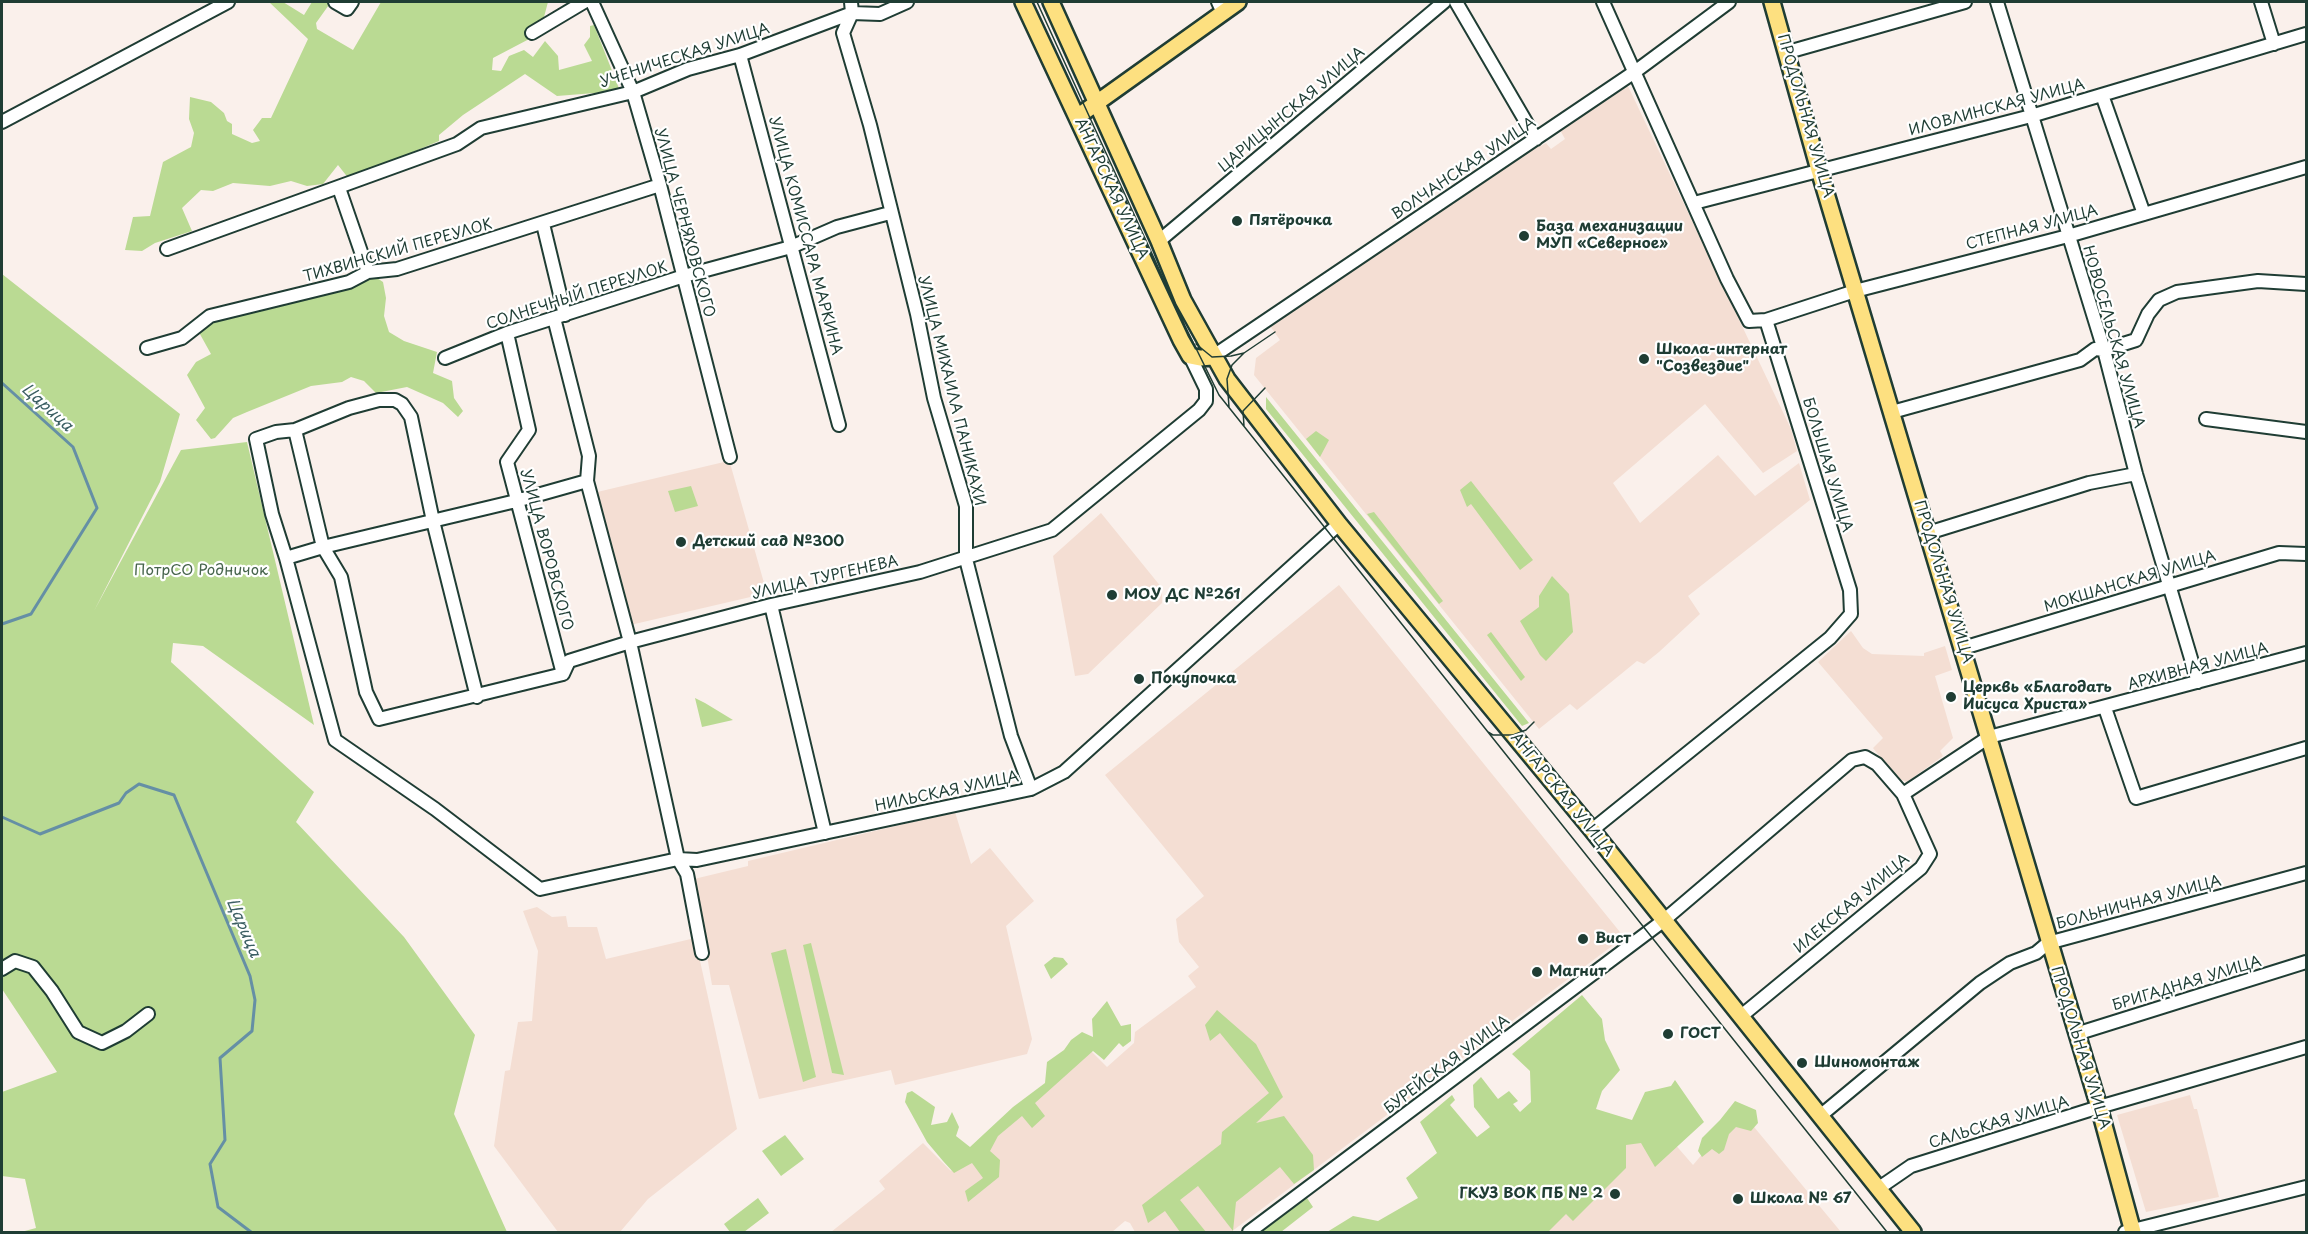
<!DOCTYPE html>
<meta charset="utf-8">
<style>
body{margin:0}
#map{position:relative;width:2308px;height:1234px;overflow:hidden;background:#faf0eb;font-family:"Playpen Sans",sans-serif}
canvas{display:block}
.frame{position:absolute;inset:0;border:3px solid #1f3d34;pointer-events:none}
</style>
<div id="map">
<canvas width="2308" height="1234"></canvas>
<div class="frame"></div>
</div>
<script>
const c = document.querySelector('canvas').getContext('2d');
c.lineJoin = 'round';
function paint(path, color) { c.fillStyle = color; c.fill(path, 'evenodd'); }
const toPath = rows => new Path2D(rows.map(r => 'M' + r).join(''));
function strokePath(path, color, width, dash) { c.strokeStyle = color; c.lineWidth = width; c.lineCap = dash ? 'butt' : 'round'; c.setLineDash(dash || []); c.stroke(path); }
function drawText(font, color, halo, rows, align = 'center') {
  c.font = font + ' "Playpen Sans",sans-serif'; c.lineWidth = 4.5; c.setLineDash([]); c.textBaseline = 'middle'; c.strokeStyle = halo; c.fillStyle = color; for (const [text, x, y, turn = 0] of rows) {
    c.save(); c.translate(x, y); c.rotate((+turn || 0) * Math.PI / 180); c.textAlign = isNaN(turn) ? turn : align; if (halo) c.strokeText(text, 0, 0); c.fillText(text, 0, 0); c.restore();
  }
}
const built = toPath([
 [1628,86,1791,429,1797,451,1763,473,1705,404,1613,483,1640,523,1718,455,1755,496,1799,463,1810,500,1688,596,1700,614,1659,652,1644,664,1637,661,1577,710,1570,704,1539,729,1254,375,1256,358,1280,340,1270,326,1538,144,1541,146,1546,143,1551,149,1565,139,1560,130],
 [724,462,730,463,766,590,759,592,759,595,626,626,608,534,601,530,593,493],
 [1101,513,1162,588,1162,603,1088,674,1075,676,1053,556],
 [1339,585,1624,937,1231,1232,1135,1232,1130,1223,1125,1221,1112,1232,831,1232,885,1189,879,1181,923,1143,951,1171,1087,1047,1107,1067,1134,1043,1135,1032,1196,987,1188,976,1199,967,1179,942,1176,919,1204,896,1105,775],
 [1851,631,1863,648,1872,654,1924,656,1924,653,1945,646,1952,670,1935,676,1953,738,1940,751,1943,756,1907,782,1897,778,1873,748,1883,738,1818,662],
 [955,812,971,864,990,848,1034,901,1006,926,1032,1039,1027,1054,895,1085,891,1070,759,1099,729,985,712,985,694,879,748,866,748,861],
 [537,907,552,917,566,916,568,927,597,927,606,959,695,938,737,1129,648,1199,620,1232,558,1232,494,1146,505,1071,510,1070,518,1022,532,1021,538,951,523,911],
 [2190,1095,2194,1109,2197,1109,2219,1197,2146,1212,2117,1115],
 [1740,1110,1841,1232,1505,1232,1619,1127,1647,1112,1693,1165]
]);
const green = toPath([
 [269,2,283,2,304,15,312,2,331,2,316,23,317,29,353,50,381,2,548,2,544,17,531,29,533,37,493,58,492,70,501,71,509,56,524,50,533,57,545,41,558,56,559,70,592,61,584,45,590,37,590,26,594,25,620,91,557,96,525,74,463,115,439,135,439,141,349,179,338,165,323,184,307,186,291,181,270,186,233,183,213,191,201,190,182,208,192,231,155,243,142,251,125,250,133,217,150,216,163,162,191,147,194,133,189,119,190,97,211,102,224,113,227,121,232,124,232,134,252,143,260,141,253,130,262,118,271,118,308,39],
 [368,272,383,282,386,298,384,316,389,332,404,341,437,352,433,373,452,381,454,398,463,411,458,417,443,403,407,387,376,393,364,381,351,377,342,382,311,386,247,412,233,418,215,438,211,439,196,420,205,408,187,375,196,362,211,354,196,327],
 [2,274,180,414,160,482,94,611,181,450,247,442,314,725,203,646,173,643,171,662,314,792,296,822,404,937,475,1035,454,1114,507,1232,21,1232,36,1228,25,1179,2,1176,2,1092,57,1072,2,989],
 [1266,397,1529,723,1522,726,1266,409],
 [1316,431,1329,440,1320,457,1306,439],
 [1471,481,1533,560,1520,570,1471,504,1467,507,1460,490],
 [691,486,698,506,675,512,668,491],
 [1374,512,1443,601,1439,604,1367,514],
 [1552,576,1569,594,1573,632,1546,661,1540,655,1520,621,1539,607,1539,596],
 [1491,632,1525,677,1521,681,1487,635],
 [695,698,705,703,733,720,702,727],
 [811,943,844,1075,832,1073,803,945],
 [786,949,816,1077,803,1082,771,953],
 [1054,957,1063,958,1068,964,1051,979,1044,965],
 [1582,995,1602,1019,1605,1040,1620,1070,1602,1091,1596,1109,1632,1120,1645,1092,1671,1086,1675,1080,1704,1122,1655,1167,1641,1143,1626,1145,1626,1168,1573,1221,1566,1214,1549,1231,1550,1232,1327,1232,1353,1216,1378,1221,1418,1198,1406,1178,1437,1153,1420,1122,1452,1095,1455,1100,1450,1105,1477,1137,1490,1127,1474,1107,1473,1085,1481,1077,1498,1099,1509,1091,1518,1101,1513,1104,1520,1112,1531,1102,1530,1071,1512,1054],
 [1107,1001,1121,1026,1131,1024,1131,1041,1123,1047,1119,1043,1104,1060,1093,1051,1035,1103,1045,1116,1032,1128,1022,1116,998,1136,990,1151,1000,1160,999,1177,968,1202,965,1191,983,1178,972,1163,954,1173,943,1161,927,1142,905,1102,907,1093,912,1091,935,1107,931,1125,947,1122,952,1112,959,1127,956,1136,970,1147,1013,1107,1045,1083,1047,1062,1064,1050,1071,1040,1082,1032,1093,1037,1092,1019],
 [1217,1010,1256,1044,1283,1097,1256,1123,1284,1116,1313,1155,1314,1170,1294,1184,1280,1167,1236,1202,1233,1231,1198,1186,1180,1200,1206,1232,1180,1232,1165,1211,1148,1223,1142,1205,1221,1144,1222,1132,1269,1093,1220,1033,1210,1041,1205,1025],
 [1735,1101,1756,1110,1758,1123,1751,1131,1736,1127,1729,1134,1724,1150,1719,1154,1712,1149,1702,1157,1698,1151,1702,1138,1720,1120],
 [785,1135,804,1159,781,1176,762,1151],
 [758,1198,769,1213,744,1232,730,1232,724,1224],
 [1307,1198,1313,1207,1281,1232,1261,1232]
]);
const stream = toPath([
 [2,383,73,447,97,508,31,614,2,624],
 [2,817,40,834,119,803,126,793,139,784,174,795,250,976,255,1000,252,1031,220,1058,225,1140,210,1164,218,1207,251,1232]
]);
const minor = toPath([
 [335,2,347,9,352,2],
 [592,2,633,92,660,185,730,457],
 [851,2,852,13,843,33,870,125,917,314,934,398,966,506,966,559,1011,736,1031,789],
 [1218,2,1223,13],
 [1456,2,1536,139],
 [1997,2,2104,350,2136,474,2198,682],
 [2261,2,2274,44],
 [532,33,584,2],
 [1788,52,1965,2],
 [740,55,839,425],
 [2102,95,2144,214],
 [2,122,228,2],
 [339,188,368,272],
 [1694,203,2031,116,2306,34],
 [543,224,565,315],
 [1159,241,1444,2],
 [167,249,457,144,481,128,633,92,688,69,740,55,852,13,880,14,907,2],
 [554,318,589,456,587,481,630,642,678,859,687,874,702,953],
 [1766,320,1855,291,2068,236,2306,167],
 [507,333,529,430,507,462,563,674],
 [147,348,182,338,210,316,349,282,368,272,397,269,660,185],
 [1212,357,1636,71,1729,2],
 [445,358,507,333,684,276,791,247,837,227,890,213],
 [1892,412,2080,360,2095,349,2104,350,2136,340,2148,314,2159,300,2177,292,2258,281,2306,284],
 [2206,419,2306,432],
 [295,430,323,547,341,577,366,692,379,719,563,674,569,661,630,642,771,605,920,572,1052,530,1199,410,1206,401,1206,389,1190,356],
 [587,481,516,501,323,547,286,558,335,740,435,809,540,889,678,859,697,860,1031,789,1064,772,1339,524],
 [1928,533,2089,483,2136,474],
 [286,558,272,514,256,439,276,432,295,430,349,408,379,400,395,400,402,404,411,417,433,521,477,697],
 [771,605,825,833],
 [1963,648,2279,553,2306,554],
 [2105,708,2136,798,2306,748],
 [1903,794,1989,737,2306,653],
 [1592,830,1830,638,1851,614,1850,590,1766,320,1749,321,1727,279,1603,2],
 [2,969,15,961,33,967,52,991,78,1032,102,1043,126,1031,148,1014],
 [2076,1034,2306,962],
 [1820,1116,1980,983,2010,963,2036,953,2048,943,2306,873],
 [1879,1188,1911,1166,2099,1107,2306,1047],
 [1249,1232,1663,921,1852,760,1865,757,1877,764,1903,794,1930,854,1921,868,1740,1017],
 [2125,1232,2306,1187]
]);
const major = toPath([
 [1023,2,1181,340,1190,356,1200,358,1212,357],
 [1051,2,1159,241,1183,300,1227,379,1339,524,1592,830,1913,1232],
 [1772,2,1819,170,2099,1107,2133,1232],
 [1077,117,1238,2]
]);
const tram = toPath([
 [1037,2,1185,326,1219,395,1887,1232],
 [1196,344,1212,357,1231,356,1244,353,1275,332],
 [1229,407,1227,379,1232,365,1244,353],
 [1244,426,1243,411,1265,388],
 [1488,732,1493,735,1513,735,1526,730,1534,722]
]);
const markers = [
 [1237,221,6,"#1f3d34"],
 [1524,236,6,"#1f3d34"],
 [1644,359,6,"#1f3d34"],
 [681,542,6,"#1f3d34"],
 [1112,595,6,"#1f3d34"],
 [1139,679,6,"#1f3d34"],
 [1951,697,6,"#1f3d34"],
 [1583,939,6,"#1f3d34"],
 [1537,972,6,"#1f3d34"],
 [1668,1034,6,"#1f3d34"],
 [1802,1063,6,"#1f3d34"],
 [1615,1194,6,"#1f3d34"],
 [1738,1199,6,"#1f3d34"]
];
const streetNames = [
 ["УЧЕНИЧЕСКАЯ УЛИЦА",685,56,-18],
 ["ИЛОВЛИНСКАЯ УЛИЦА",1997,108,-15],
 ["ЦАРИЦЫНСКАЯ УЛИЦА",1292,110,-40],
 ["ПРОДОЛЬНАЯ УЛИЦА",1805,116,74],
 ["ВОЛЧАНСКАЯ УЛИЦА",1464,169,-34],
 ["АНГАРСКАЯ УЛИЦА",1111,189,65],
 ["УЛИЦА ЧЕРНЯХОВСКОГО",684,223,75],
 ["СТЕПНАЯ УЛИЦА",2032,228,-15],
 ["УЛИЦА КОМИССАРА МАРКИНА",805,236,75],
 ["ТИХВИНСКИЙ ПЕРЕУЛОК",398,251,-16],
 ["СОЛНЕЧНЫЙ ПЕРЕУЛОК",577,296,-18],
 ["НОВОСЕЛЬСКАЯ УЛИЦА",2113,337,74],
 ["УЛИЦА МИХАИЛА ПАНИКАХИ",951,391,76],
 ["БОЛЬШАЯ УЛИЦА",1827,465,73],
 ["УЛИЦА ВОРОВСКОГО",546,550,75],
 ["УЛИЦА ТУРГЕНЕВА",825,578,-13],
 ["ПРОДОЛЬНАЯ УЛИЦА",1943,582,73],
 ["МОКШАНСКАЯ УЛИЦА",2130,582,-17],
 ["АРХИВНАЯ УЛИЦА",2198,667,-15],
 ["НИЛЬСКАЯ УЛИЦА",947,792,-12],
 ["АНГАРСКАЯ УЛИЦА",1562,795,51],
 ["БОЛЬНИЧНАЯ УЛИЦА",2139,903,-15],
 ["ИЛЕКСКАЯ УЛИЦА",1852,904,-40],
 ["БРИГАДНАЯ УЛИЦА",2187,984,-17],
 ["ПРОДОЛЬНАЯ УЛИЦА",2080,1048,73],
 ["БУРЕЙСКАЯ УЛИЦА",1447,1065,-37],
 ["САЛЬСКАЯ УЛИЦА",1999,1123,-17]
];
const poiNames = [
 ["Пятёрочка",1249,221],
 ["База механизации",1536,227],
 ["МУП «Северное»",1536,244],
 ["Школа-интернат",1656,350],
 ["\"Созвездие\"",1656,367],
 ["Детский сад №300",693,542],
 ["МОУ ДС №261",1124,595],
 ["Покупочка",1151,679],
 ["Церквь «Благодать",1963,688],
 ["Иисуса Христа»",1963,705],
 ["Вист",1595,939],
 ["Магнит",1549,972],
 ["ГОСТ",1680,1034],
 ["Шиномонтаж",1814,1063],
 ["ГКУЗ ВОК ПБ № 2",1603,1194,"right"],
 ["Школа № 67",1750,1199]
];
const parkNames = [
 ["ПотрСО Родничок",201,571]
];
const waterNames = [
 ["Царица",47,408,42],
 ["Царица",243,928,67]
];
paint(built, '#f4ded3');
paint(green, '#bada93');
strokePath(stream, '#658fa5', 3);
strokePath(minor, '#1f3d34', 16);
strokePath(major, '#1f3d34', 20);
strokePath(minor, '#fff', 12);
strokePath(major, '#fde080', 15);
strokePath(tram, '#1f3d34', 1.5);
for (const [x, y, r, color] of markers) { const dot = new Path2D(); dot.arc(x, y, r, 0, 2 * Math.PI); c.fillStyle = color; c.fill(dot); strokePath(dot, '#fff', 2); }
drawText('15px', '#1f3d34', '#fff', streetNames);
drawText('bold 15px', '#1f3d34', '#fff', poiNames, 'left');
drawText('15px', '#46644c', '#fff', parkNames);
drawText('italic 16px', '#3c5f63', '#fff', waterNames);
</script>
